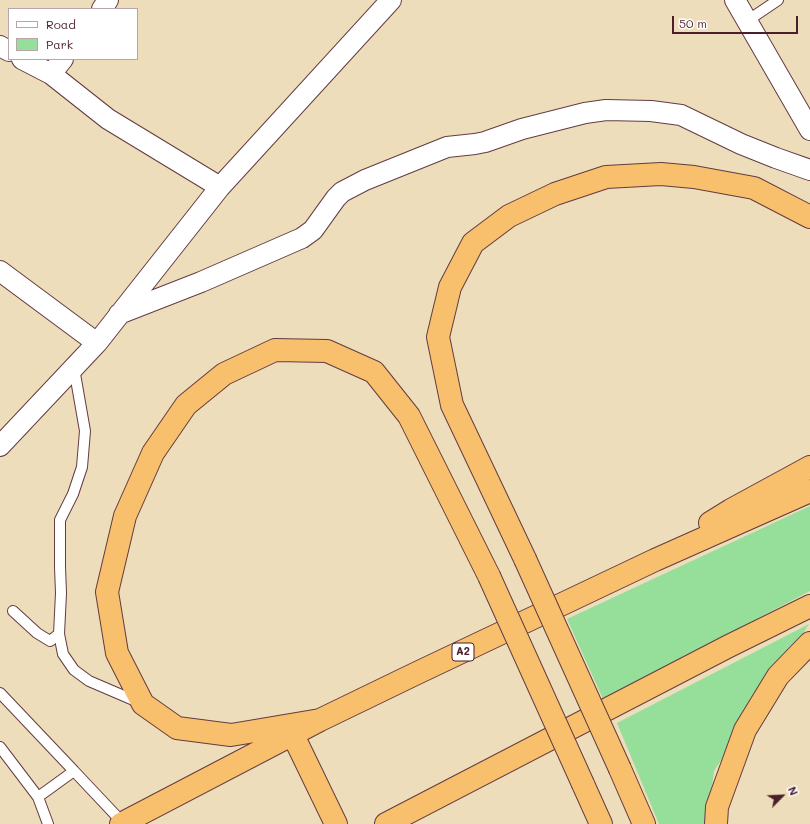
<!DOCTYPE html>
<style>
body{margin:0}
#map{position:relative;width:810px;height:824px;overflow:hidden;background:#edb;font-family:Mali,sans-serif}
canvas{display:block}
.legend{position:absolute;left:8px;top:8px;width:130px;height:52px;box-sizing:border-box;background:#fff;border:1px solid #b7a5aa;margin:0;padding:5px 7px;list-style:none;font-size:12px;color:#4a1f2b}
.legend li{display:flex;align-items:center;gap:8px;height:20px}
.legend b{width:20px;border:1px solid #b7a5aa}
.north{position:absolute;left:762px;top:776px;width:40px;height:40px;-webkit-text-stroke:3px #fff;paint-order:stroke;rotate:66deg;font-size:11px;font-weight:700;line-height:16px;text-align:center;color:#4a1f2b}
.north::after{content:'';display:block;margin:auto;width:14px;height:18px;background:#4a1f2b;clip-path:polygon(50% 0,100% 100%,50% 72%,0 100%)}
.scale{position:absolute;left:672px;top:16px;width:126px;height:18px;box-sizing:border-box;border:2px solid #4a1f2b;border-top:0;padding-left:5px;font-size:12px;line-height:14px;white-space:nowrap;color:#4a1f2b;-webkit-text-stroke:3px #fff;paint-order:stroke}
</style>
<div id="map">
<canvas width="810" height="824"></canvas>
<ul class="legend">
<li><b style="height:5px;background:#fff"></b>Road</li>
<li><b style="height:11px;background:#95df9b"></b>Park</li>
</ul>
<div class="north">N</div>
<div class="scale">50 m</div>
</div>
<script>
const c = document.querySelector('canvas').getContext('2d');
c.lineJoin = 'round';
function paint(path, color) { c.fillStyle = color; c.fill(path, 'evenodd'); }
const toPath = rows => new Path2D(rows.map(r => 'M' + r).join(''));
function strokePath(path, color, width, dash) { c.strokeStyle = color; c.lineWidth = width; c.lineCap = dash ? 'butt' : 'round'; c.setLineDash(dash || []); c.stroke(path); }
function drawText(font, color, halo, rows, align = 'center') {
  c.font = font + ' Mali,sans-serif'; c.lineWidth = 3.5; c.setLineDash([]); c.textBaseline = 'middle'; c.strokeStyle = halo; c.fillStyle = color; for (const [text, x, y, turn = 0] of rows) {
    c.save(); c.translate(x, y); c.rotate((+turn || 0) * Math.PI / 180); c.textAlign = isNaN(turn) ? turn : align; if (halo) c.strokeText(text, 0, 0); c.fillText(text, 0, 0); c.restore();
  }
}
const green = toPath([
 [810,506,810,591,603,699,567,619],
 [809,624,714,771,707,824,659,824,617,723]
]);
const service = toPath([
 [747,21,778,0],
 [13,611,37,633,50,641,59,634,61,593,60,567,60,520,73,494,82,467,85,431,74,368],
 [59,634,63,654,74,670,89,681,138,702],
 [0,693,74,771],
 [0,747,38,797],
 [48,824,38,797,74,771,123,823]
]);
const minor = toPath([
 [735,0,810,130],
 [102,9,108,0],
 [0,46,9,51],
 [22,59,51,74,108,119,220,187],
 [51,74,63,59],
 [0,271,97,343],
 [119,314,201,282,302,238,313,230,336,198,342,192,365,180,447,147,475,144,485,142,522,129,585,113,606,110,651,111,681,115,741,144,776,158,810,170],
 [0,446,97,343,220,187,391,0]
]);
const trunk = toPath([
 [710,523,731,510,810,467],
 [525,559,452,405,438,337,450,287,473,243,509,216,555,194,606,177,661,174,694,177,754,188,810,217],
 [320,720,231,735,177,728,143,704,117,653,107,592,125,516,153,453,186,405,224,374,275,350,327,351,374,372,409,416,489,576],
 [293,735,336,824],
 [620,769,644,824],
 [583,784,601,824],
 [121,824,320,720,415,674,655,560,810,491],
 [386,824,729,646,810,606],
 [716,824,717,807,745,730,778,676,810,643]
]);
const trunkBridge = toPath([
 [525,559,620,769],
 [489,576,583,784]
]);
const shields = [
 [463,652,22]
];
const shieldNames = [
 ["A2",463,652]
];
paint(green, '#95df9b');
strokePath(service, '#633c41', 12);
strokePath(minor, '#633c41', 22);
strokePath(trunk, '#633c41', 24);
strokePath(service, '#fff', 10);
strokePath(minor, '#fff', 20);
strokePath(trunk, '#f8bf6c', 22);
strokePath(trunkBridge, '#633c41', 24, []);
strokePath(trunkBridge, '#f8bf6c', 22);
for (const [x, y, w] of shields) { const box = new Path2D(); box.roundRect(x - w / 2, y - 9, w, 18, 3); c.fillStyle = '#fff'; c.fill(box); strokePath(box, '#4a1f2b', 1); }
drawText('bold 11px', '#4a1f2b', null, shieldNames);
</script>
